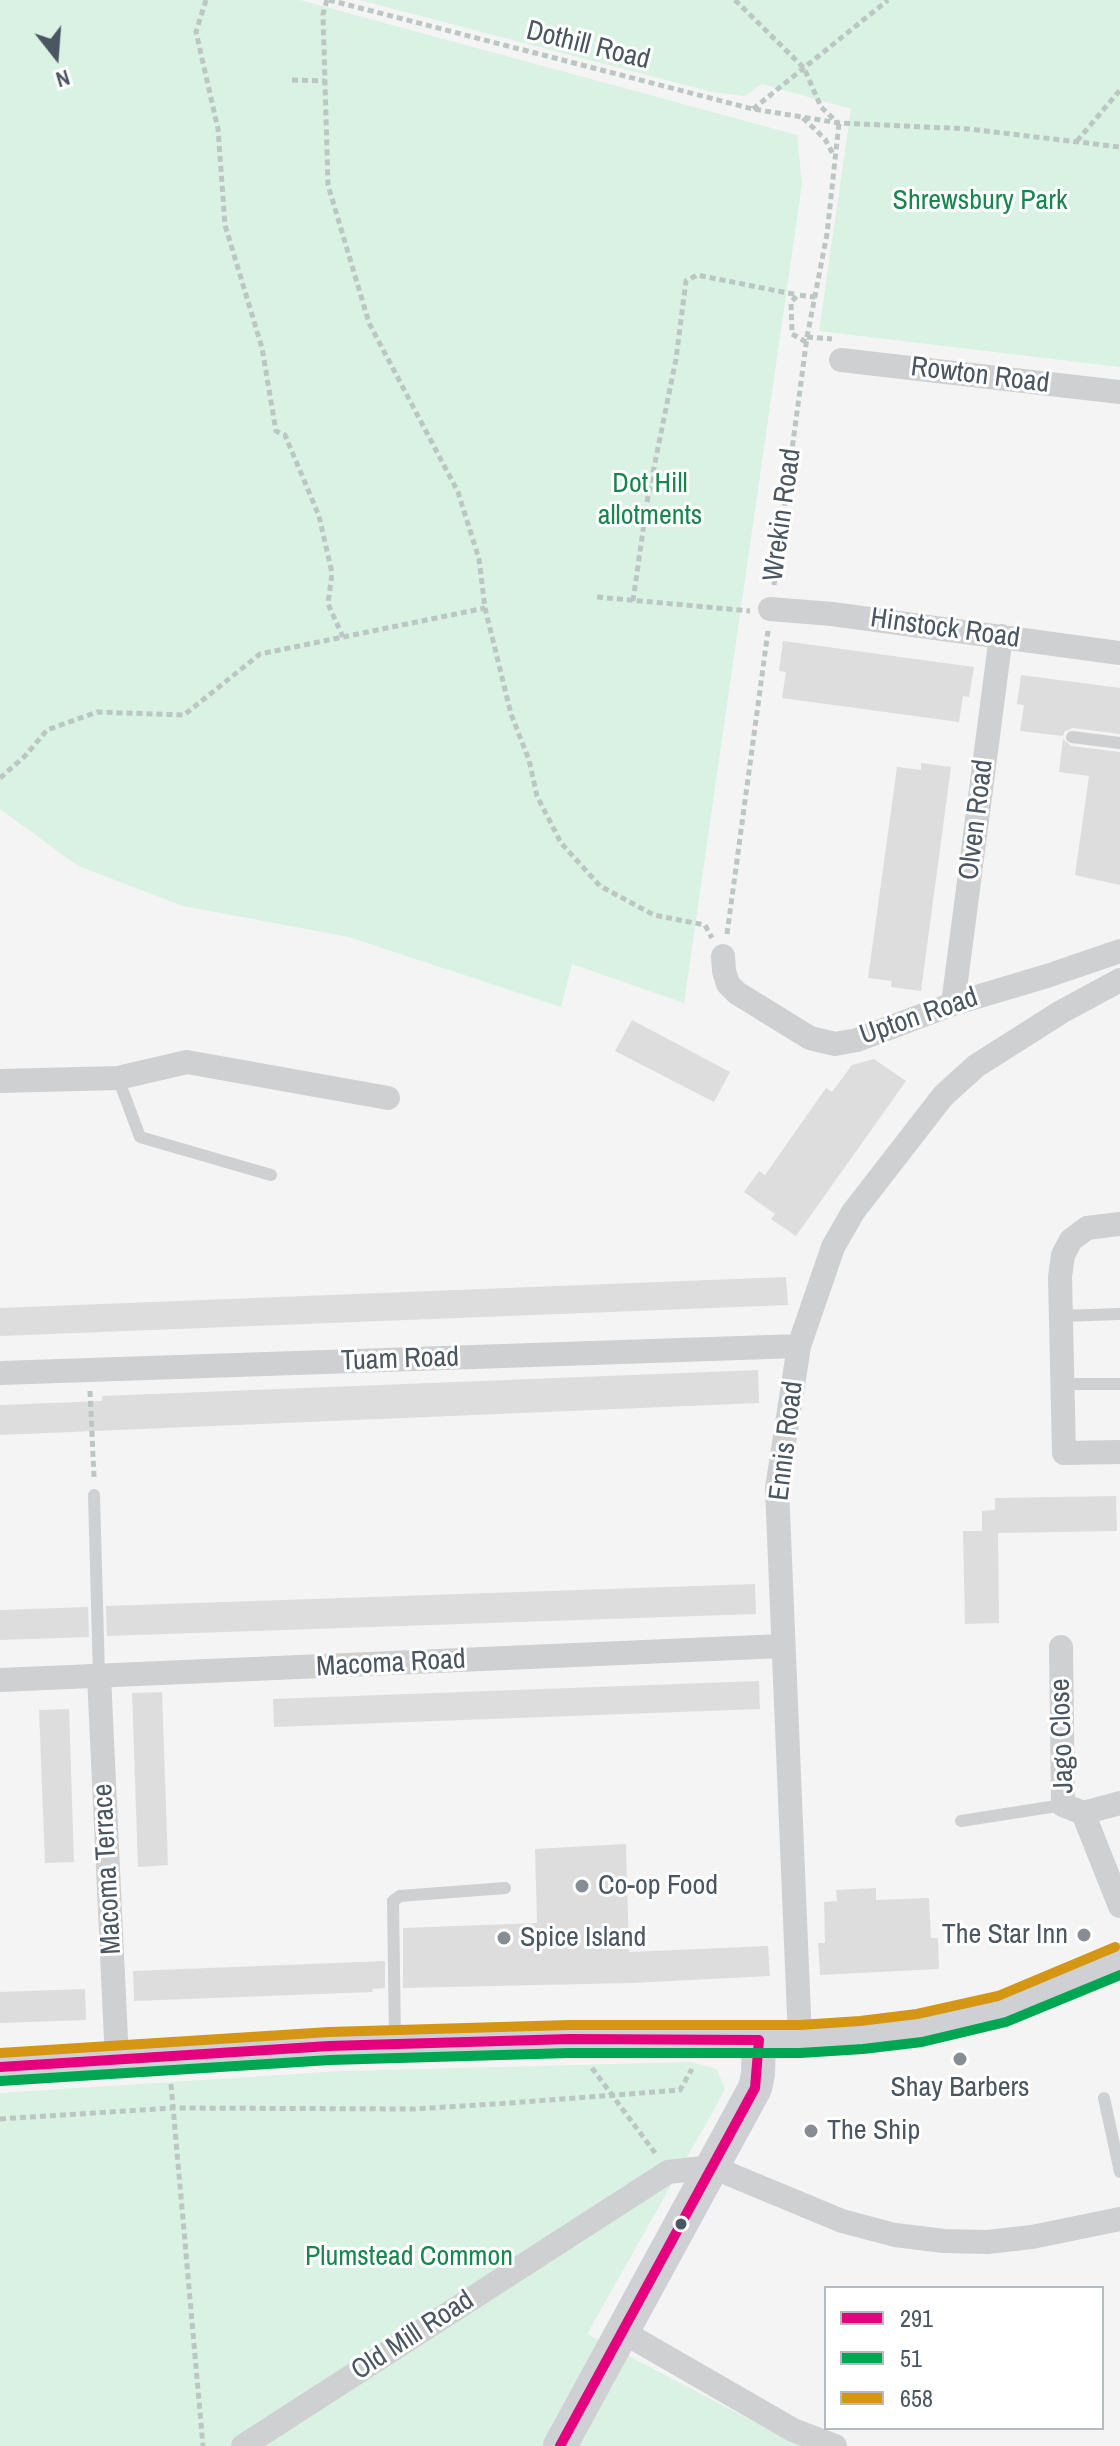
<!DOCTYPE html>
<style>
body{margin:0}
#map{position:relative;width:1120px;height:2446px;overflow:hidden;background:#f4f4f4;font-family:"Archivo Narrow",sans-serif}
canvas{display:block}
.legend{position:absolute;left:824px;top:2286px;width:280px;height:144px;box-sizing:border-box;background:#fff;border:2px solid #b7bbc0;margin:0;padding:10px 14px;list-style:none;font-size:24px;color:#4a5661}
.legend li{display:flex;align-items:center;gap:16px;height:40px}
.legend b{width:40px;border:2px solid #b7bbc0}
.north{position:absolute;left:16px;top:16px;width:80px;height:80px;-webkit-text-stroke:6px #fff;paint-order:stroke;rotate:163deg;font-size:22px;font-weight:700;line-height:32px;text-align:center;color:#4a5661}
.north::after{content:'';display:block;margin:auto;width:28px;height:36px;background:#4a5661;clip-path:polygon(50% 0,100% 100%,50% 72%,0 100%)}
</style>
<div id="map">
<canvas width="1120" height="2446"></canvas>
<ul class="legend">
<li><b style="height:10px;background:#e5007d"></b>291</li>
<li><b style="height:10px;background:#00a651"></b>51</li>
<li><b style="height:10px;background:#d49613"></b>658</li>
</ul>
<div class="north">N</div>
</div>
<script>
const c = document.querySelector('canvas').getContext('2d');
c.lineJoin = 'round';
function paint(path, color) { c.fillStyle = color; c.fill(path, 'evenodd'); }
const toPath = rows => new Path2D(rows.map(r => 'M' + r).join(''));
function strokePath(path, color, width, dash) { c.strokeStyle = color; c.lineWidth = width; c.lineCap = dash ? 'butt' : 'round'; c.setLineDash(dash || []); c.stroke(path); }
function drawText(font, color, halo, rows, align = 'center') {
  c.font = font + ' "Archivo Narrow",sans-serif'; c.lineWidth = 6; c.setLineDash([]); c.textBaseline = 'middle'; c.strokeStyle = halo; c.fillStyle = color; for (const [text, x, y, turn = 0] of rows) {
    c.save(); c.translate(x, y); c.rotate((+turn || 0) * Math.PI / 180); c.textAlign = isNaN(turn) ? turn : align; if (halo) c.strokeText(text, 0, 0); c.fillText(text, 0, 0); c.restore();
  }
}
const green = toPath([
 [0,0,300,0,797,135,802,184,684,1003,572,964,561,1007,349,937,183,906,78,866,0,809],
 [359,0,1120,0,1120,367,819,331,851,109,762,84,745,96,712,92],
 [691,2062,717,2069,725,2090,587,2334,800,2446,0,2446,0,2093,341,2071]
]);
const building = toPath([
 [783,641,974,667,969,697,963,696,959,722,782,698,786,672,779,671],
 [1021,675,1120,688,1120,734,1073,728,1065,731,1063,736,1020,731,1024,705,1017,704],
 [1063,739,1071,746,1120,752,1120,885,1075,875,1089,776,1059,772],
 [921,763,951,767,921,991,891,987,892,981,868,978,897,767,921,770],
 [632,1020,730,1072,714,1102,615,1051],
 [874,1059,906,1081,796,1236,771,1219,775,1214,744,1192,759,1171,765,1175,826,1088,832,1092,852,1065],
 [786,1277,788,1305,0,1336,0,1308],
 [758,1370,759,1403,0,1435,0,1405,102,1401,102,1396],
 [1116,1496,1117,1531,998,1533,999,1623,965,1624,963,1531,982,1531,982,1511,995,1510,995,1498],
 [755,1584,756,1614,107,1636,106,1606],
 [88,1607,89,1637,0,1640,0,1610],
 [759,1681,760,1709,274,1727,273,1699],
 [162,1692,168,1865,138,1867,132,1693],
 [69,1709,74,1862,45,1863,39,1710],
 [626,1844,629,1952,768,1946,770,1976,631,1983,403,1988,403,1928,537,1923,535,1849],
 [876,1888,876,1900,929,1898,931,1938,938,1938,939,1969,820,1975,818,1943,825,1943,824,1902,837,1901,836,1890],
 [385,1961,385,1988,372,1989,373,1992,134,2001,133,1971],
 [85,1989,86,2020,0,2023,0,1992]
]);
const path = toPath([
 [206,0,196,32,218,129,225,225,262,348,276,431,285,435,319,516,332,573,328,604,343,637],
 [327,0,323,14,328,185,369,323,458,492,479,559,485,608,511,714,529,760,537,796,561,843,600,886,654,915,705,925,712,938],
 [329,0,753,109,839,123,969,129,1120,147],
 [735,0,804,68,821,107,838,123],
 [292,80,325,81],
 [753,109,888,0],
 [803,118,825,139,834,156],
 [1077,141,1120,90],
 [807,337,832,339],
 [806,342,792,334,791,302,798,295,815,297],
 [774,585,807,337,827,234,839,123],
 [597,597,750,611],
 [633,601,647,502,676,359,686,281,697,275,798,295],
 [0,778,25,756,47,730,97,712,184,715,260,654,485,608],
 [727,934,768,631],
 [90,1391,94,1477],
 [592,2068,655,2153],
 [171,2084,203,2446],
 [0,2119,172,2108,414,2109,510,2103,680,2090,692,2069]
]);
const lane = toPath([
 [1072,737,1120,743],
 [118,1078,140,1137,271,1175],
 [1061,1316,1119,1314],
 [1062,1384,1120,1384],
 [94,1495,99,1676],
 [961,1821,1063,1805],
 [395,2040,393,1901,400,1896,505,1888],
 [1104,2098,1120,2172]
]);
const street = toPath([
 [841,360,1120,392],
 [770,609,832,614,1120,653],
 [723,956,724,971,728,984,737,993,810,1038,835,1044,857,1040,953,1004,1047,976,1120,951],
 [953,1004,1001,636],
 [0,1081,118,1078,187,1062,388,1098],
 [1120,1224,1087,1228,1071,1240,1063,1255,1060,1277,1064,1453,1120,1452],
 [0,1373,799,1346],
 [1061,1647,1063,1805,1083,1813,1120,1906],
 [99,1676,117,2061],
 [0,1680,782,1646],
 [1083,1813,1120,1803],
 [800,2039,777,1488,799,1346,833,1247,853,1212,943,1096,976,1066,1061,1012,1120,980],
 [623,2332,793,2430,835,2446],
 [243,2446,668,2172,712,2167,842,2221,895,2235,944,2241,987,2242,1032,2237,1120,2219]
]);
const secondary = toPath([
 [0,2067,329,2046,569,2039,800,2039,861,2035,919,2028,1002,2009,1120,1960],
 [560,2446,755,2088,758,2074,759,2040]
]);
const bus1 = toPath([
 [0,2067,329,2046,569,2039,759,2040],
 [560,2446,755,2088,759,2040]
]);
const bus2 = toPath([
 [1,2081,330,2060,569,2053,800,2053,863,2049,922,2042,1006,2022,1120,1975]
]);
const bus3 = toPath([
 [0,2053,329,2032,569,2025,800,2025,860,2021,917,2014,998,1996,1115,1947]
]);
const markers = [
 [582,1886,8,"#868d94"],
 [1084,1935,8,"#868d94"],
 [504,1938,8,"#868d94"],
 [960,2059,8,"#868d94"],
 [811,2131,8,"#868d94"],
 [681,2224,7,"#4a5661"]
];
const streetNames = [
 ["Dothill Road",588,46,14],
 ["Rowton Road",980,376,7],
 ["Wrekin Road",783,515,-82],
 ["Hinstock Road",945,629,8],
 ["Olven Road",977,820,-83],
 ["Upton Road",919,1017,-19],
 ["Tuam Road",400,1360,-2],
 ["Ennis Road",787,1441,-83],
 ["Macoma Road",391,1664,-3],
 ["Jago Close",1063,1736,-92],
 ["Macoma Terrace",108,1869,-93],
 ["Old Mill Road",413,2336,-33]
];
const parkNames = [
 ["Shrewsbury Park",980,201],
 ["Dot Hill",650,484],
 ["allotments",650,516],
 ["Plumstead Common",409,2257]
];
const poiNames = [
 ["Co-op Food",598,1886],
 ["The Star Inn",1068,1935,"right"],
 ["Spice Island",520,1938],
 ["Shay Barbers",960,2088,"center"],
 ["The Ship",827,2131]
];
paint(green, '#d9f2e3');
paint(building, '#ddddde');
strokePath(path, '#bcc7c4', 5, [6, 4]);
strokePath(lane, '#ced0d2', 12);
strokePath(street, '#ced0d2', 24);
strokePath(secondary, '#ced0d4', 34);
strokePath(bus1, '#e5007d', 10);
strokePath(bus2, '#00a651', 10);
strokePath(bus3, '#d49613', 10);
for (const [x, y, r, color] of markers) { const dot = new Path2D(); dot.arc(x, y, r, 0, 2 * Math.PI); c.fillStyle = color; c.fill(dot); strokePath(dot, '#fff', 3); }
drawText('28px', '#4a5661', '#fff', streetNames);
drawText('28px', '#17864f', '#fff', parkNames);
drawText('28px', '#4a5661', '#fff', poiNames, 'left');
</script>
